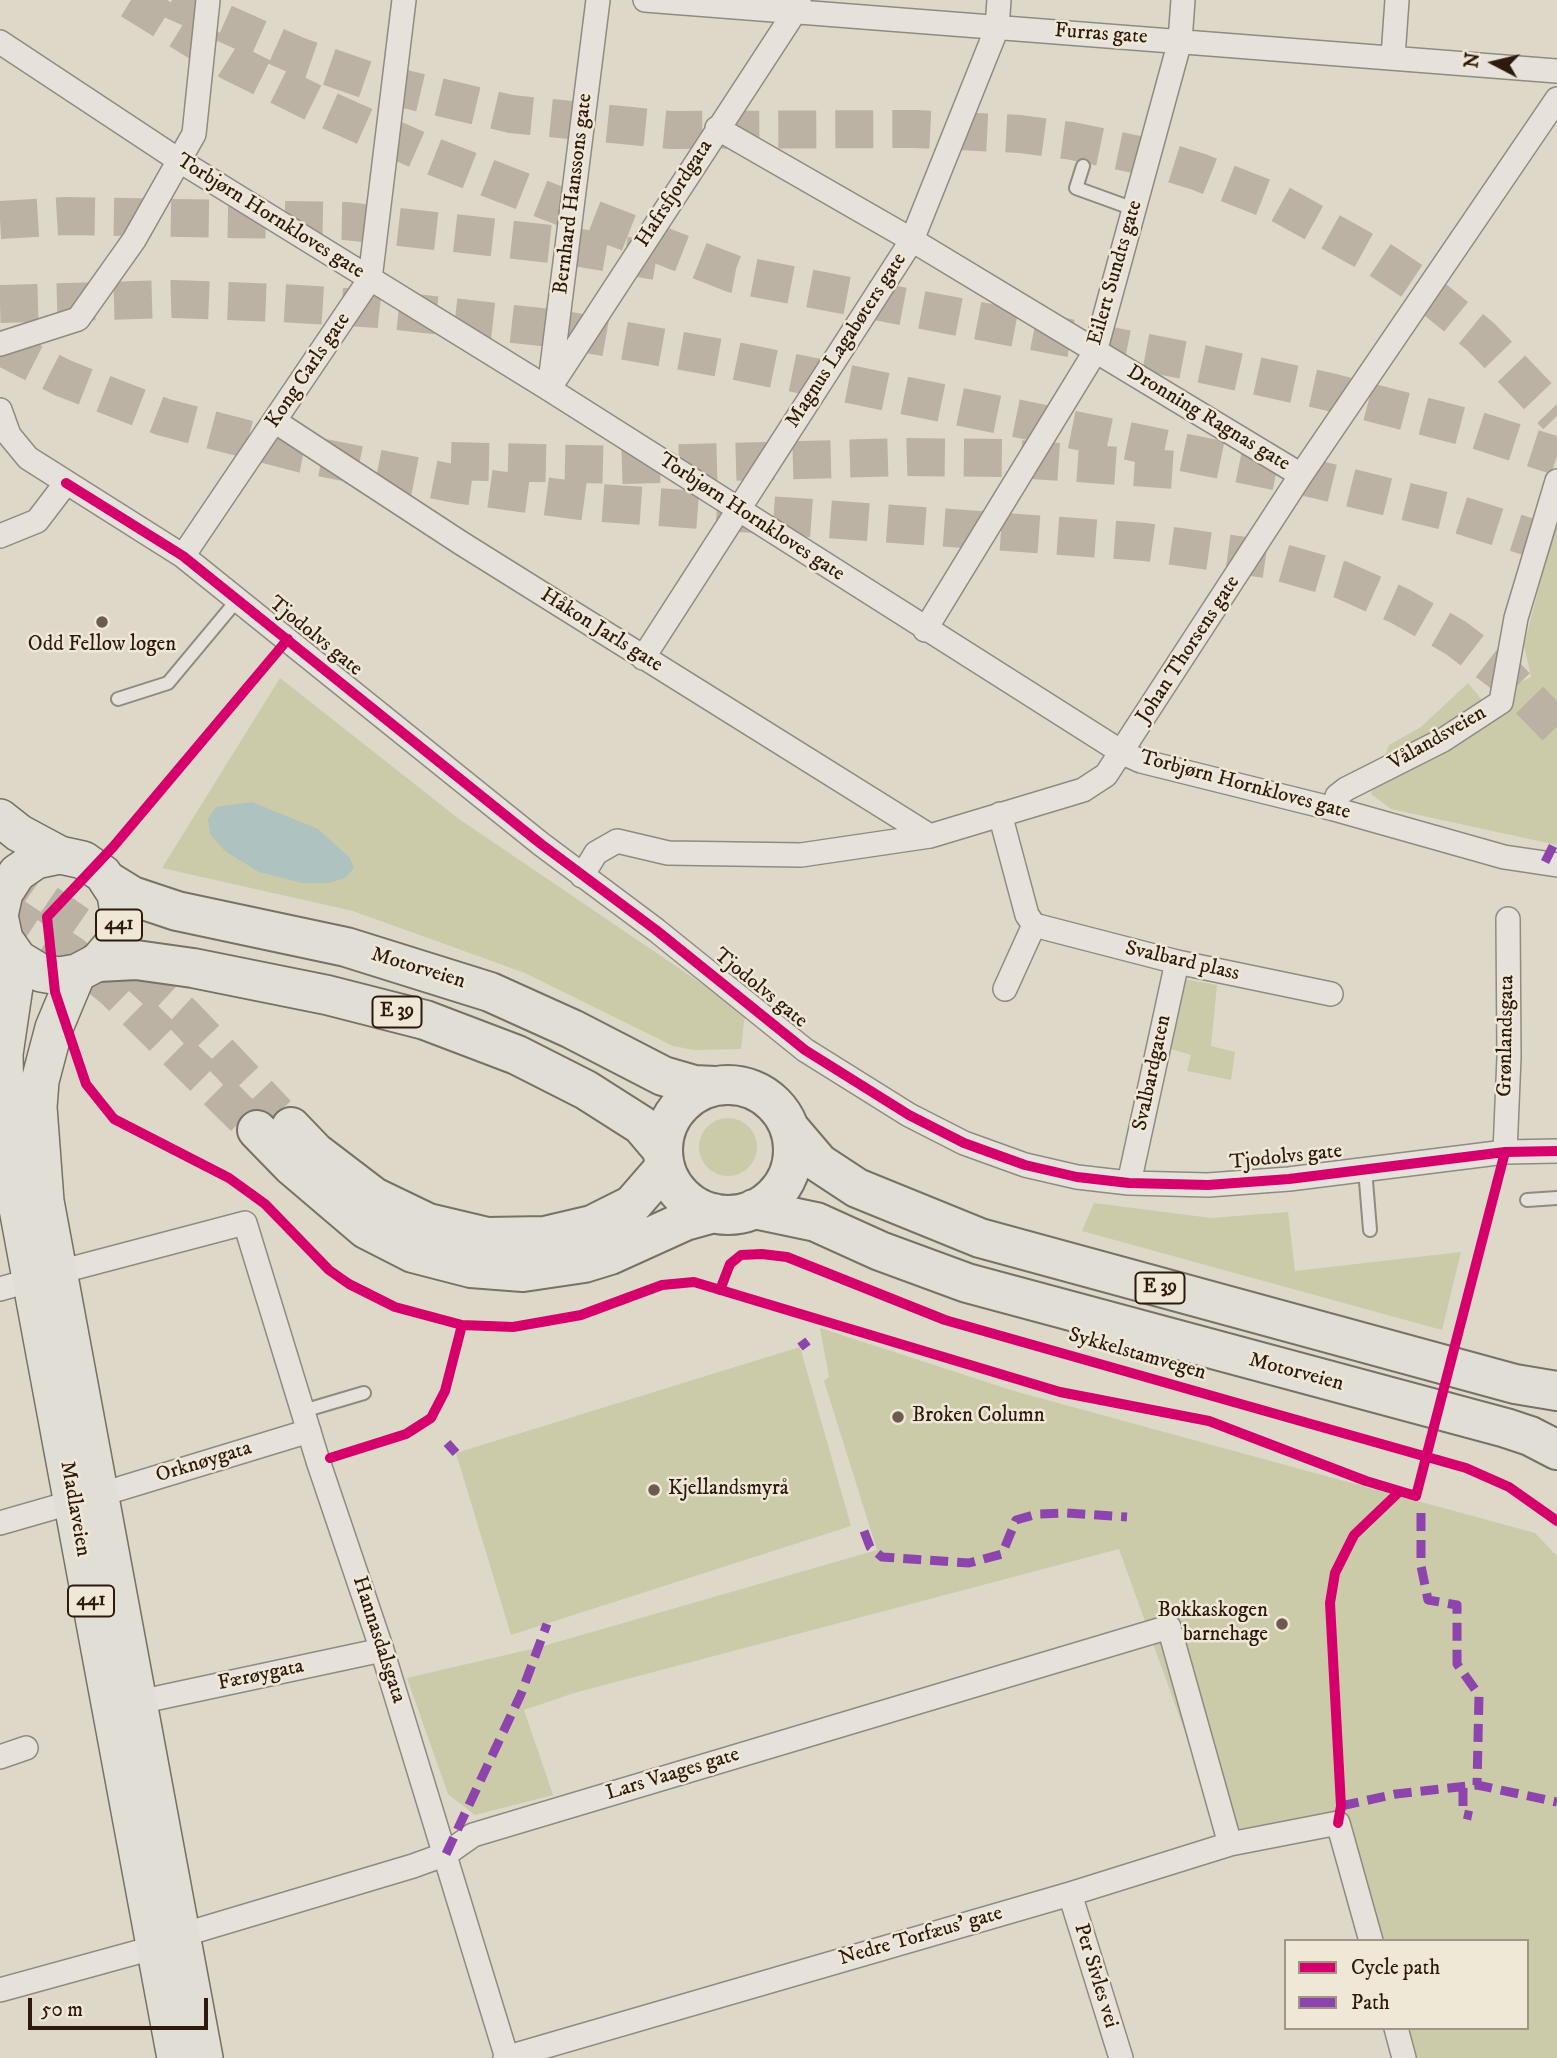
<!DOCTYPE html>
<meta charset="utf-8">
<style>
body{margin:0}
#map{position:relative;width:1557px;height:2058px;overflow:hidden;background:#ded8c9;font-family:"IM FELL DW Pica",serif}
canvas{display:block}
.legend{position:absolute;left:1284px;top:1939px;width:245px;height:91px;box-sizing:border-box;background:#efe8d6;border:2px solid #a19586;margin:0;padding:9px 12px;list-style:none;font-size:21px;color:#2d190d}
.legend li{display:flex;align-items:center;gap:14px;height:35px}
.legend b{width:35px;border:2px solid #a19586}
.north{position:absolute;left:1459px;top:28px;width:70px;height:70px;-webkit-text-stroke:5px #efe8d6;paint-order:stroke;rotate:277deg;font-size:19px;font-weight:700;line-height:28px;text-align:center;color:#2d190d}
.north::after{content:'';display:block;margin:auto;width:24px;height:32px;background:#2d190d;clip-path:polygon(50% 0,100% 100%,50% 72%,0 100%)}
.scale{position:absolute;left:28px;top:1998px;width:180px;height:32px;box-sizing:border-box;border:4px solid #2d190d;border-top:0;padding-left:9px;font-size:21px;line-height:24px;white-space:nowrap;color:#2d190d;-webkit-text-stroke:5px #efe8d6;paint-order:stroke}
</style>
<div id="map">
<canvas width="1557" height="2058"></canvas>
<ul class="legend">
<li><b style="height:9px;background:#d6006c"></b>Cycle path</li>
<li><b style="height:9px;background:#8e44ad"></b>Path</li>
</ul>
<div class="north">N</div>
<div class="scale">50 m</div>
</div>
<script>
const c = document.querySelector('canvas').getContext('2d');
c.lineJoin = 'round';
function paint(path, color) { c.fillStyle = color; c.fill(path, 'evenodd'); }
const toPath = rows => new Path2D(rows.map(r => 'M' + r).join(''));
function strokePath(path, color, width, dash) { c.strokeStyle = color; c.lineWidth = width; c.lineCap = dash ? 'butt' : 'round'; c.setLineDash(dash || []); c.stroke(path); }
function drawText(font, color, halo, rows, align = 'center') {
  c.font = font + ' "IM FELL DW Pica",serif'; c.lineWidth = 5; c.setLineDash([]); c.textBaseline = 'middle'; c.strokeStyle = halo; c.fillStyle = color; for (const [text, x, y, turn = 0] of rows) {
    c.save(); c.translate(x, y); c.rotate((+turn || 0) * Math.PI / 180); c.textAlign = isNaN(turn) ? turn : align; if (halo) c.strokeText(text, 0, 0); c.fillText(text, 0, 0); c.restore();
  }
}
const green = toPath([
 [1557,518,1557,845,1391,809,1371,794,1389,745,1421,727,1468,683,1483,701,1531,677,1524,645],
 [280,678,459,819,745,1013,741,1049,694,1050,673,1046,525,973,353,911,162,868],
 [1184,979,1217,985,1211,1046,1235,1052,1231,1080,1187,1071,1191,1055,1168,1048],
 '699 1147a29 29 0 1 1 58 0a29 29 0 1 1-58 0Z',
 [1094,1203,1211,1218,1288,1212,1295,1271,1461,1252,1442,1330,1082,1231],
 [820,1328,1014,1391,1535,1533,1557,1556,1557,2058,1402,2058,1393,2028,1527,2028,1527,1941,1369,1941,1333,1814,1221,1832,1119,1549,574,1693,524,1710,553,1795,475,1815,448,1794,407,1678,540,1647,877,1550,824,1381,829,1377],
 [800,1347,851,1526,511,1635,456,1453]
]);
const water = toPath([
 [252,802,318,829,350,858,354,868,345,878,329,883,302,883,259,872,225,851,210,834,208,819,216,807]
]);
const highwayTunnel = toPath([
 [131,0,231,62,328,110,427,154,734,274,1184,360,1330,392,1473,429,1557,456],
 [172,0,298,56,367,80,511,114,671,130,916,129,1020,134,1072,141,1158,159,1199,172,1280,204,1376,257,1412,281,1481,337,1557,416],
 [0,220,66,216,346,221,569,246,656,261],
 [0,304,173,299,281,303,379,309,559,329,721,358,1319,480,1457,514,1557,546],
 [0,346,63,378,163,417,303,454,462,485,588,502,1145,542,1273,560,1342,580,1400,606,1456,638,1507,677,1557,728],
 [451,461,620,465,908,457,1003,458,1177,470],
 [0,871,90,933,133,969,184,1016,277,1114],
 [0,908,72,955,114,989,257,1130]
]);
const lane = toPath([
 [1083,166,1076,188,1134,209],
 [118,699,168,683,238,599],
 [1365,1169,1370,1230],
 [1527,1200,1557,1198],
 [303,1411,364,1393]
]);
const street = toPath([
 [645,0,1557,71],
 [0,42,180,161,549,389,1123,753,1141,761,1334,809,1504,857,1557,865],
 [1393,57,1397,0],
 [717,128,912,240,1301,475],
 [0,344,78,319,134,240,194,134,208,0],
 [550,382,598,0],
 [549,389,796,10,799,0],
 [0,410,9,435,28,458,183,556,541,844,656,930,805,1050,909,1115,964,1143,1025,1165,1077,1177,1129,1183,1208,1185,1289,1179,1505,1152,1557,1151],
 [276,422,461,543,930,836],
 [0,536,37,521,66,483],
 [183,556,370,279,404,0],
 [925,630,1095,352,1180,41,1183,0],
 [643,658,912,240,997,28,999,0],
 [1334,809,1337,796,1346,789,1443,740,1501,702,1516,618,1557,481],
 [1000,814,1027,915,1034,925,1177,962,1331,994],
 [582,876,596,853,617,841,668,853,801,855,930,836,1083,790,1106,775,1301,475,1557,99],
 [1005,989,1034,925],
 [1505,1152,1509,1057,1508,919],
 [1129,1183,1177,962],
 [59,1272,245,1223,318,1461,382,1650,507,2058],
 [0,1289,32,1280],
 [99,1495,309,1431],
 [0,1523,73,1502],
 [139,1702,382,1650],
 [0,1757,26,1748],
 [1070,1894,1121,2058],
 [182,1935,413,1866,446,1854,473,1835,1169,1627,1230,1844],
 [0,1990,138,1952],
 [1396,2028,1404,2058],
 [505,2058,1070,1894,1230,1844,1338,1823,1371,1941]
]);
const primary = toPath([
 [0,818,19,833,60,855],
 [0,911,4,893,17,873,36,860,60,855,83,860,103,874,116,894,120,919,114,943,98,962,77,973,59,976,41,973,18,959,4,939,0,920],
 [18,959,4,1054,6,1144,176,2058],
 [77,973,54,1028,40,1081,38,1107,45,1201,204,2058]
]);
const highway = toPath([
 [111,883,132,896,177,911,346,947,490,992,572,1029,663,1076,694,1085,715,1086],
 [98,962,136,960,193,968,327,995,425,1020,517,1055,586,1090,641,1125,663,1151],
 '663 1150a65 65 0 1 1 130 0a65 65 0 1 1-130 0Z',
 [291,1127,315,1152,374,1197,428,1223,487,1237,545,1236,592,1225,632,1205,665,1167],
 [790,1129,819,1163,857,1188,980,1238,1515,1384,1557,1391],
 [257,1130,292,1166,366,1229,413,1253,471,1268,523,1272,584,1263,610,1255,685,1221,714,1213],
 [754,1209,816,1222,880,1251,967,1283,1506,1428,1530,1436,1557,1450]
]);
const quiet = toPath([
 [1545,862,1557,838],
 [800,1347,808,1341],
 [447,1443,456,1453],
 [1421,1513,1421,1566,1428,1600,1457,1605,1457,1664,1479,1695,1477,1785],
 [864,1531,870,1547,882,1557,969,1563,1002,1554,1016,1520,1037,1514,1066,1513,1127,1517],
 [1463,1788,1463,1814,1472,1816],
 [1341,1806,1396,1794,1477,1785,1557,1802],
 [446,1854,521,1694,547,1624]
]);
const cycleway = toPath([
 [66,483,183,556,541,844,656,930,805,1050,909,1115,964,1143,1025,1165,1077,1177,1129,1183,1208,1185,1289,1179,1505,1152,1557,1151],
 [288,639,113,847,47,917,55,992,86,1084,114,1119,229,1178,265,1204,329,1270,349,1284,395,1307,462,1325,513,1327,581,1315,662,1285,694,1282,1060,1392,1209,1421,1366,1481,1416,1496,1505,1152],
 [720,1290,730,1264,741,1255,762,1254,787,1257,945,1320,1466,1468,1509,1487,1557,1521],
 [330,1458,406,1434,431,1418,445,1391,462,1325],
 [1338,1823,1341,1806,1330,1603,1335,1573,1354,1535,1399,1492]
]);
const markers = [
 [102,622,7,"#6b5c4f"],
 [898,1417,7,"#6b5c4f"],
 [654,1490,7,"#6b5c4f"],
 [1282,1624,7,"#6b5c4f"]
];
const shields = [
 [119,925,46],
 [397,1012,49],
 [1160,1288,49],
 [91,1601,46]
];
const shieldNames = [
 ["441",119,925],
 ["E 39",397,1012],
 ["E 39",1160,1288],
 ["441",91,1601]
];
const streetNames = [
 ["Furras gate",1101,35,4],
 ["Bernhard Hanssons gate",574,194,-83],
 ["Hafrsfjordgata",675,194,-57],
 ["Torbjørn Hornkloves gate",270,217,32],
 ["Eilert Sundts gate",1116,273,-74],
 ["Magnus Lagabøters gate",847,341,-57],
 ["Kong Carls gate",309,371,-56],
 ["Dronning Ragnas gate",1208,419,31],
 ["Torbjørn Hornkloves gate",751,518,33],
 ["Håkon Jarls gate",601,631,32],
 ["Tjodolvs gate",315,637,39],
 ["Johan Thorsens gate",1189,650,-57],
 ["Vålandsveien",1438,739,-30],
 ["Torbjørn Hornkloves gate",1245,786,15],
 ["Svalbard plass",1182,962,13],
 ["Motorveien",418,969,17],
 ["Tjodolvs gate",760,989,39],
 ["Grønlandsgata",1507,1036,-89],
 ["Svalbardgaten",1153,1073,-78],
 ["Tjodolvs gate",1286,1158,-6],
 ["Sykkelstamvegen",1137,1355,16],
 ["Motorveien",1296,1373,15],
 ["Orknøygata",204,1463,-17],
 ["Madlaveien",74,1509,80],
 ["Hannasdalsgata",378,1640,72],
 ["Færøygata",261,1676,-12],
 ["Lars Vaages gate",673,1775,-17],
 ["Nedre Torfæus' gate",921,1937,-16],
 ["Per Sivles vei",1095,1976,73]
];
const poiNames = [
 ["Odd Fellow logen",102,646,"center"],
 ["Broken Column",912,1417],
 ["Kjellandsmyrå",668,1490],
 ["Bokkaskogen",1268,1612,"right"],
 ["barnehage",1268,1636,"right"]
];
paint(green, '#cbcaa9');
paint(water, '#aec2c0');
strokePath(highwayTunnel, '#bbb2a3', 38, [38, 19]);
strokePath(lane, '#908a80', 16);
strokePath(street, '#908a80', 26);
strokePath(primary, '#777167', 40);
strokePath(highway, '#777167', 42);
strokePath(lane, '#e6e2db', 12);
strokePath(street, '#e6e2db', 23);
strokePath(primary, '#e1ded5', 37);
strokePath(highway, '#e1ded5', 38);
strokePath(quiet, '#8e44ad', 9, [18, 9]);
strokePath(cycleway, '#d6006c', 10);
for (const [x, y, r, color] of markers) { const dot = new Path2D(); dot.arc(x, y, r, 0, 2 * Math.PI); c.fillStyle = color; c.fill(dot); strokePath(dot, '#efe8d6', 2.5); }
for (const [x, y, w] of shields) { const box = new Path2D(); box.roundRect(x - w / 2, y - 15.5, w, 31, 5); c.fillStyle = '#efe8d6'; c.fill(box); strokePath(box, '#2d190d', 2); }
drawText('bold 19px', '#2d190d', null, shieldNames);
drawText('21px', '#2d190d', '#efe8d6', streetNames);
drawText('21px', '#2d190d', '#efe8d6', poiNames, 'left');
</script>
